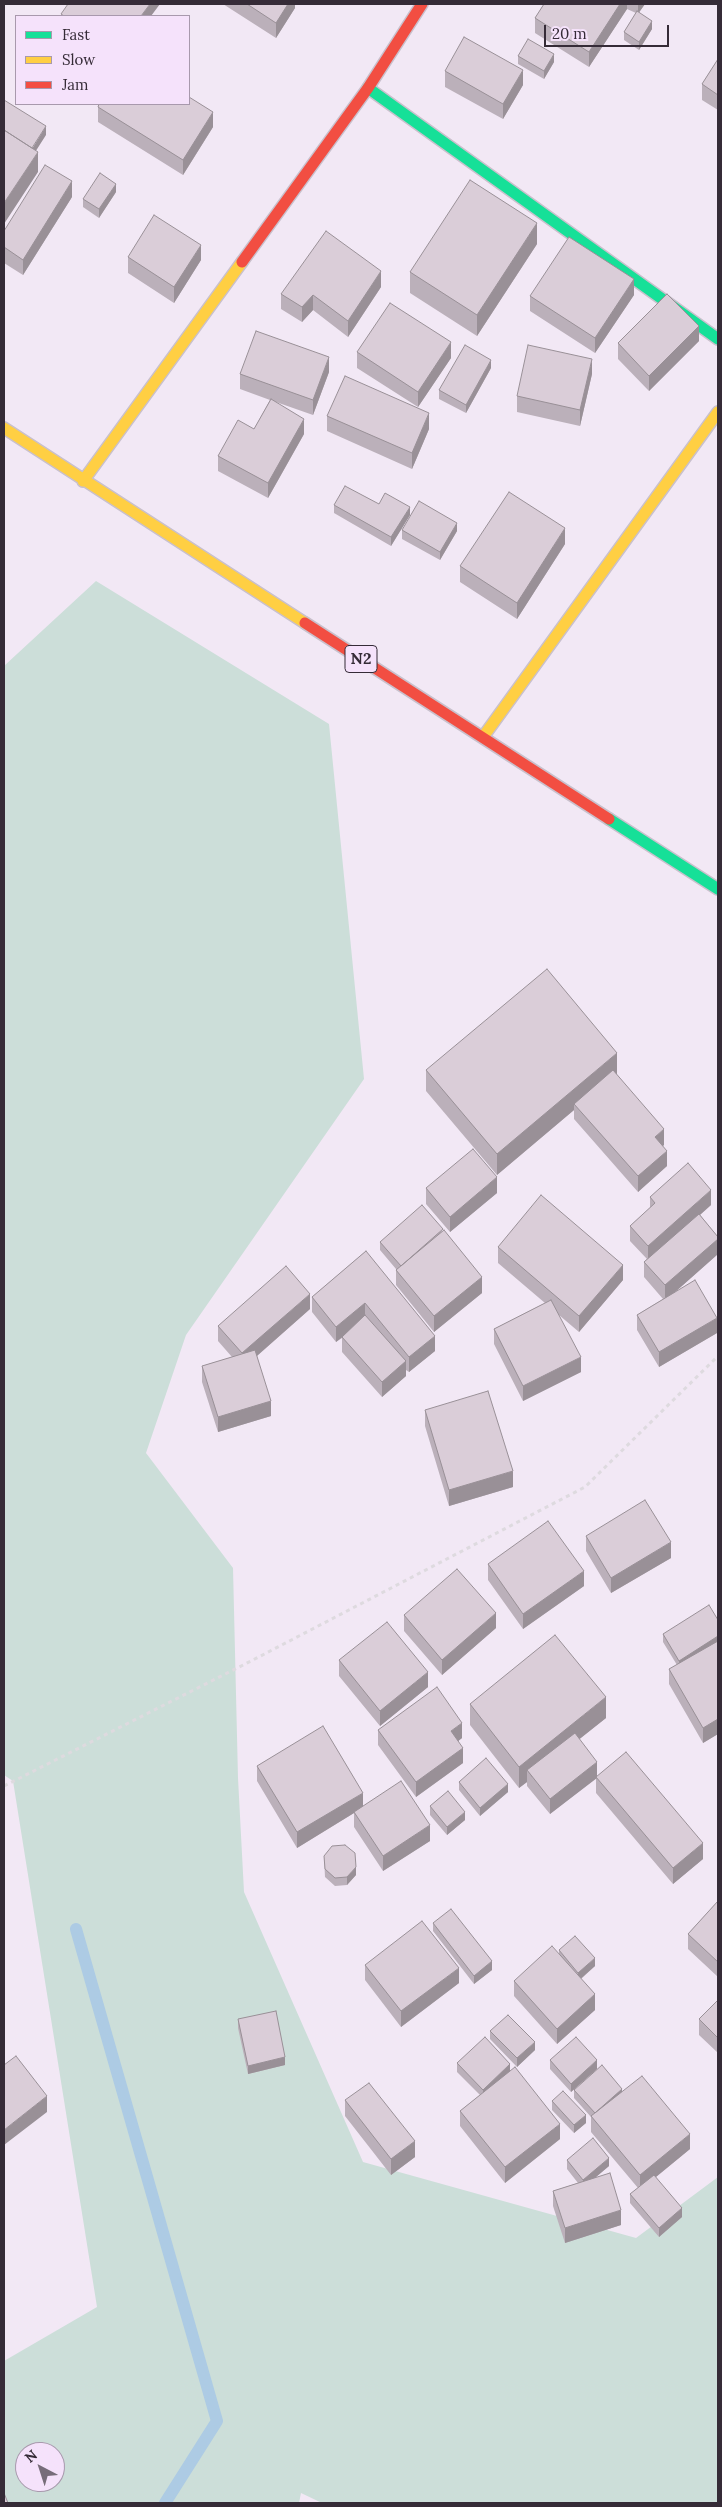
<!DOCTYPE html>
<style>
body{margin:0}
#map{position:relative;width:722px;height:2507px;overflow:hidden;background:#f2e8f5;font-family:Lora,serif}
canvas{display:block}
.frame{position:absolute;inset:0;border:5px solid #352b37;pointer-events:none}
.legend{position:absolute;left:15px;top:15px;width:175px;height:90px;box-sizing:border-box;background:#f5e2fb;border:1px solid #a899ad;margin:0;padding:6px 9px;list-style:none;font-size:15px;color:#352b37}
.legend li{display:flex;align-items:center;gap:10px;height:25px}
.legend b{width:25px;border:1px solid #a899ad}
.north{position:absolute;left:15px;top:2442px;width:50px;height:50px;box-sizing:border-box;background:#f5e2fb;border:1px solid #a899ad;border-radius:50%;rotate:320deg;font-size:14px;font-weight:700;line-height:20px;text-align:center;color:#352b37}
.north::after{content:'';display:block;margin:auto;width:18px;height:22px;background:#776d7a;clip-path:polygon(50% 0,100% 100%,50% 72%,0 100%)}
.scale{position:absolute;left:544px;top:25px;width:125px;height:22px;box-sizing:border-box;border:2px solid #352b37;border-top:0;padding-left:6px;font-size:15px;line-height:18px;white-space:nowrap;color:#352b37;-webkit-text-stroke:4px #f5e2fb;paint-order:stroke}
</style>
<div id="map">
<canvas width="722" height="2507"></canvas>
<div class="frame"></div>
<ul class="legend">
<li><b style="height:6px;background:#16e098"></b>Fast</li>
<li><b style="height:6px;background:#ffcf43"></b>Slow</li>
<li><b style="height:6px;background:#f24e42"></b>Jam</li>
</ul>
<div class="north">N</div>
<div class="scale">20 m</div>
</div>
<script>
const c = document.querySelector('canvas').getContext('2d');
c.lineJoin = 'round';
function paint(path, color) { c.fillStyle = color; c.fill(path, 'evenodd'); }
const toPath = rows => new Path2D(rows.map(r => 'M' + r).join(''));
function strokePath(path, color, width, dash) { c.strokeStyle = color; c.lineWidth = width; c.lineCap = dash ? 'butt' : 'round'; c.setLineDash(dash || []); c.stroke(path); }
function drawText(font, color, halo, rows, align = 'center') {
  c.font = font + ' Lora,serif'; c.lineWidth = 4; c.setLineDash([]); c.textBaseline = 'middle'; c.strokeStyle = halo; c.fillStyle = color; for (const [text, x, y, turn = 0] of rows) {
    c.save(); c.translate(x, y); c.rotate((+turn || 0) * Math.PI / 180); c.textAlign = isNaN(turn) ? turn : align; if (halo) c.strokeText(text, 0, 0); c.fillText(text, 0, 0); c.restore();
  }
}
const green = toPath([
 [96,581,329,724,364,1079,186,1335,146,1453,233,1568,238,1778,244,1892,363,2162,636,2238,718,2177,718,2503,322,2503,301,2493,299,2503,4,2503,4,2361,97,2307,13,1781,4,1775,4,666],
 [25,2452,55,2452,55,2482,25,2482]
]);
const stream = toPath([
 [76,1929,217,2421,165,2503]
]);
const path = toPath([
 [4,1786,251,1661,585,1487,718,1356]
]);
const fast = toPath([
 [368,88,718,339],
 [609,819,718,889]
]);
const slow = toPath([
 [4,428,305,623],
 [83,481,242,262],
 [483,737,718,412]
]);
const jam = toPath([
 [242,262,368,88,422,4],
 [305,623,609,819]
]);
const wall = toPath([
 [223,4,295,4,295,8,276,38],
 [544,4,645,4,639,12,652,29,639,50,624,40,624,32,636,13,627,9,589,67,535,33,535,18],
 [518,56,554,62,544,79,518,64],
 [718,59,718,110,702,100,702,84],
 [445,71,523,85,503,119,445,87],
 [98,107,213,127,183,175,98,122],
 [116,192,99,218,83,207,83,199],
 [72,197,23,275,4,263,4,231],
 [537,244,477,336,410,293,410,272],
 [128,257,201,260,174,303,128,273],
 [381,287,348,337,313,310,302,322,281,309,281,294],
 [634,295,595,353,530,311,530,296],
 [699,341,649,391,618,359,618,343],
 [357,352,451,358,418,407,357,368],
 [491,368,466,413,439,399,439,390],
 [329,372,313,415,276,402,304,434,268,498,218,471,218,456,254,429,270,400,240,389,240,374],
 [592,374,580,426,517,412,517,396],
 [327,416,429,429,412,469,327,431],
 [334,505,410,515,391,546,334,513],
 [402,530,457,531,440,560,402,539],
 [565,544,517,619,460,582,460,566],
 [426,1070,617,1074,616,1075,664,1145,663,1146,667,1166,638,1192,574,1119,574,1110,497,1175,426,1091],
 [426,1188,497,1193,450,1232,426,1204],
 [650,1197,711,1205,700,1215,718,1237,718,1254,675,1292,717,1333,659,1367,637,1330,637,1315,663,1299,644,1277,644,1262,647,1259,630,1241,630,1226,650,1208],
 [443,1231,482,1293,434,1332,396,1285,396,1269,380,1250,380,1242],
 [498,1247,623,1280,579,1332,559,1315,581,1372,523,1401,494,1344,494,1329,545,1303,498,1263],
 [366,1251,435,1351,409,1372,406,1370,406,1376,382,1397,342,1352,342,1338,336,1342,312,1312,312,1297],
 [310,1309,257,1356,271,1416,218,1432,202,1382,202,1366,232,1357,218,1341,218,1326],
 [425,1410,513,1487,449,1506,425,1426],
 [586,1536,671,1558,611,1593,586,1551],
 [488,1564,584,1586,523,1629,488,1580],
 [404,1615,496,1628,442,1675,404,1631],
 [718,1620,718,1734,703,1743,669,1684,669,1669,677,1665,663,1642,663,1634],
 [339,1660,428,1687,380,1726,339,1676],
 [470,1704,606,1718,579,1739,597,1777,703,1859,673,1884,596,1793,596,1778,550,1814,527,1786,527,1782,519,1788,470,1725],
 [378,1730,462,1738,458,1741,463,1763,416,1797,378,1745],
 [257,1766,363,1806,430,1841,383,1871,354,1827,354,1813,297,1848,257,1781],
 [459,1782,508,1792,480,1816,459,1790],
 [430,1806,465,1820,447,1835,430,1815],
 [324,1856,356,1875,347,1885,335,1886,325,1877],
 [718,1901,718,1977,688,1949,688,1934],
 [433,1923,492,1970,474,1984,433,1931],
 [559,1950,595,1966,581,1979,595,2010,557,2044,514,1996,514,1981,559,1954],
 [365,1965,459,1983,401,2027,365,1980],
 [718,2000,718,2053,699,2035,699,2019],
 [238,2019,285,2065,248,2074,238,2028],
 [490,2031,535,2050,517,2067,490,2039],
 [550,2060,597,2069,571,2092,550,2069],
 [457,2063,510,2071,560,2139,505,2183,460,2126,460,2111,480,2095,457,2072],
 [574,2090,622,2092,690,2149,656,2177,682,2217,659,2237,630,2203,630,2194,638,2188,591,2132,591,2117,574,2098],
 [345,2100,415,2157,391,2175,345,2116],
 [552,2101,586,2123,574,2133,552,2110],
 [567,2160,609,2166,596,2177,621,2225,565,2243,553,2206,553,2191,578,2183,567,2169]
]);
const shadedWall = toPath([
 [150,4,160,4,151,16,141,16],
 [288,4,295,4,295,8,276,38,276,23],
 [620,4,627,4,627,9,589,67,589,52],
 [638,4,645,4,638,14],
 [652,21,652,29,639,50,639,42],
 [554,54,554,62,544,79,544,71],
 [523,70,523,85,503,119,503,104],
 [213,112,213,127,183,175,183,160],
 [46,126,46,135,32,157,32,149],
 [38,152,38,172,4,224,4,203],
 [72,181,72,197,23,275,23,260],
 [116,184,116,192,99,218,99,209],
 [537,223,537,244,477,336,477,315],
 [201,245,201,260,174,303,174,287],
 [381,271,381,287,348,337,348,321],
 [634,279,634,295,595,353,595,338],
 [313,295,313,310,302,322,302,307],
 [699,326,699,341,649,391,649,376],
 [451,342,451,358,418,407,418,392],
 [329,357,329,372,313,415,313,400],
 [592,359,592,374,580,426,580,410],
 [491,360,491,368,466,413,466,405],
 [429,413,429,429,412,469,412,453],
 [304,419,304,434,268,498,268,483],
 [410,507,410,515,391,546,391,537],
 [457,523,457,531,440,560,440,552],
 [565,528,565,544,517,619,517,603],
 [5,570,5,585,4,587,4,572],
 [617,1053,617,1074,578,1107,574,1104,574,1110,497,1175,497,1154],
 [664,1129,664,1145,655,1152,655,1137],
 [667,1151,667,1166,638,1192,638,1176],
 [497,1177,497,1193,450,1232,450,1217],
 [711,1190,711,1205,648,1261,648,1246],
 [718,1239,718,1254,665,1301,665,1285],
 [623,1265,623,1280,579,1332,579,1316],
 [482,1277,482,1293,434,1332,434,1316],
 [310,1294,310,1309,242,1369,242,1353],
 [365,1303,365,1319,336,1342,336,1327],
 [717,1318,717,1333,659,1367,659,1352],
 [435,1336,435,1351,409,1372,409,1357],
 [581,1357,581,1372,523,1401,523,1386],
 [406,1361,406,1376,382,1397,382,1382],
 [271,1401,271,1416,218,1432,218,1417],
 [513,1471,513,1487,449,1506,449,1490],
 [671,1542,671,1558,611,1593,611,1578],
 [584,1571,584,1586,523,1629,523,1614],
 [496,1613,496,1628,442,1675,442,1660],
 [718,1636,718,1644,679,1669,679,1661],
 [428,1672,428,1687,380,1726,380,1711],
 [606,1697,606,1718,532,1777,527,1770,527,1782,519,1788,519,1767],
 [718,1719,718,1734,703,1743,703,1728],
 [462,1723,462,1738,451,1747,451,1731],
 [463,1748,463,1763,416,1797,416,1782],
 [597,1762,597,1778,550,1814,550,1799],
 [508,1784,508,1792,480,1816,480,1808],
 [363,1793,363,1808,354,1812,354,1813,297,1848,297,1832],
 [465,1812,465,1820,447,1835,447,1827],
 [430,1825,430,1841,383,1871,383,1856],
 [703,1843,703,1859,673,1884,673,1868],
 [356,1867,356,1875,347,1885,347,1877],
 [595,1958,595,1966,578,1981,578,1973],
 [492,1961,492,1970,474,1984,474,1976],
 [459,1968,459,1983,401,2027,401,2011],
 [595,1994,595,2010,557,2044,557,2029],
 [535,2042,535,2050,517,2067,517,2058],
 [285,2057,285,2065,248,2074,248,2066],
 [597,2060,597,2069,571,2092,571,2084],
 [510,2064,510,2072,483,2098,483,2090],
 [622,2089,622,2097,595,2113],
 [47,2096,47,2112,4,2145,4,2130],
 [586,2115,586,2123,574,2133,574,2125],
 [560,2124,560,2139,505,2183,505,2167],
 [690,2134,690,2149,640,2190,640,2175],
 [415,2141,415,2157,391,2175,391,2159],
 [609,2158,609,2166,583,2188,583,2180],
 [682,2208,682,2217,659,2237,659,2228],
 [621,2210,621,2225,565,2243,565,2228]
]);
const building = toPath([
 [68,4,150,4,141,16,64,16,61,14,68,4],
 [247,4,288,4,276,23,247,4],
 [544,4,620,4,589,52,535,18,544,4],
 [637,11,652,21,639,42,624,32,637,11],
 [464,37,523,70,503,104,445,71,464,37],
 [528,39,554,54,544,71,518,56,528,39],
 [718,59,718,95,702,84,718,59],
 [189,97,213,112,183,160,98,107,99,104,189,104,189,97],
 [4,100,46,126,32,148,4,130,4,100],
 [4,130,38,152,4,203,4,130],
 [45,165,72,181,23,260,4,247,4,231,45,165],
 [100,173,116,184,99,209,83,199,100,173],
 [470,180,537,223,477,315,410,272,470,180],
 [154,215,201,245,174,287,128,257,154,215],
 [326,231,381,271,348,321,313,295,302,307,281,294,326,231],
 [569,237,634,279,595,338,530,296,569,237],
 [667,294,699,326,649,376,618,343,667,294],
 [390,303,451,342,418,392,357,352,390,303],
 [256,331,329,357,313,400,240,374,256,331],
 [465,345,491,360,466,405,439,390,465,345],
 [528,345,592,359,580,410,517,396,528,345],
 [345,376,429,413,412,453,327,416,345,376],
 [271,399,304,419,268,483,218,456,238,420,254,429,271,399],
 [345,486,379,504,385,493,410,507,391,537,334,505,345,486],
 [509,492,565,528,517,603,460,566,509,492],
 [419,501,457,523,440,552,402,530,419,501],
 [547,969,617,1053,497,1154,426,1070,547,969],
 [613,1070,664,1129,655,1137,667,1151,638,1176,574,1104,613,1070],
 [473,1149,497,1177,450,1217,426,1188,473,1149],
 [688,1163,711,1190,648,1246,630,1226,655,1203,650,1197,688,1163],
 [541,1195,623,1265,579,1316,498,1247,541,1195],
 [422,1205,443,1229,401,1266,380,1242,422,1205],
 [699,1214,718,1237,718,1239,665,1285,644,1262,699,1214],
 [444,1230,482,1277,434,1316,396,1270,444,1230],
 [366,1251,435,1336,409,1357,365,1303,336,1327,312,1297,366,1251],
 [286,1266,310,1294,242,1353,218,1326,286,1266],
 [695,1280,717,1318,659,1352,637,1315,695,1280],
 [551,1300,581,1357,523,1386,494,1329,551,1300],
 [365,1315,406,1361,382,1382,342,1337,365,1315],
 [255,1350,271,1401,218,1417,202,1366,255,1350],
 [488,1391,513,1471,449,1490,425,1410,488,1391],
 [645,1500,671,1542,611,1578,586,1536,645,1500],
 [548,1521,584,1571,523,1614,488,1564,548,1521],
 [457,1569,496,1613,442,1660,404,1615,457,1569],
 [709,1605,718,1620,718,1636,679,1661,663,1634,709,1605],
 [387,1622,428,1672,380,1711,339,1660,387,1622],
 [555,1635,606,1697,519,1767,470,1704,555,1635],
 [718,1641,718,1719,703,1728,669,1669,718,1641],
 [437,1687,462,1723,451,1731,463,1748,416,1782,378,1730,437,1687],
 [323,1726,363,1793,297,1832,257,1766,323,1726],
 [575,1733,597,1762,550,1799,527,1770,575,1733],
 [626,1752,703,1843,673,1868,596,1777,626,1752],
 [486,1758,508,1784,480,1808,459,1782,486,1758],
 [401,1781,430,1825,383,1856,354,1812,401,1781],
 [448,1791,465,1812,447,1827,430,1806,448,1791],
 [345,1845,355,1853,356,1867,347,1877,335,1878,325,1869,324,1856,332,1846,345,1845],
 [718,1901,718,1962,688,1934,718,1901],
 [451,1909,492,1961,474,1976,433,1923,451,1909],
 [422,1921,459,1968,401,2011,365,1965,422,1921],
 [575,1936,595,1958,578,1973,559,1950,575,1936],
 [552,1946,595,1994,557,2029,514,1981,552,1946],
 [718,2000,718,2038,699,2019,718,2000],
 [276,2011,285,2057,248,2066,238,2019,276,2011],
 [508,2015,535,2042,517,2058,490,2031,508,2015],
 [485,2037,510,2064,483,2090,457,2063,485,2037],
 [576,2037,597,2060,571,2084,550,2060,576,2037],
 [16,2056,47,2096,4,2130,4,2065,16,2056],
 [602,2065,622,2089,595,2113,574,2090,602,2065],
 [515,2067,560,2124,505,2167,460,2111,515,2067],
 [642,2076,690,2134,640,2175,591,2116,642,2076],
 [369,2083,415,2141,391,2159,345,2100,369,2083],
 [563,2091,586,2115,574,2125,552,2101,563,2091],
 [593,2138,609,2158,583,2180,567,2160,593,2138],
 [610,2173,621,2210,565,2228,553,2191,610,2173],
 [654,2175,682,2208,659,2228,630,2194,654,2175],
 [4,2493,8,2503,4,2503,4,2493]
]);
const shields = [
 [361,659,32]
];
const shieldNames = [
 ["N2",361,659]
];
paint(green, '#ccded9');
strokePath(stream, '#adcbe4', 12);
strokePath(fast, '#c9c0cc', 14);
strokePath(slow, '#c9c0cc', 14);
strokePath(jam, '#c9c0cc', 14);
strokePath(path, '#dedadf', 3, [4, 4]);
strokePath(fast, '#16e098', 11);
strokePath(slow, '#ffcf43', 11);
strokePath(jam, '#f24e42', 11);
paint(wall, '#bbb0ba');
paint(shadedWall, '#999097');
paint(building, '#dacdd8');
strokePath(building, '#999097', 1);
for (const [x, y, w] of shields) { const box = new Path2D(); box.roundRect(x - w / 2, y - 13.5, w, 27, 4); c.fillStyle = '#f5e2fb'; c.fill(box); strokePath(box, '#352b37', 1); }
drawText('bold 16px', '#352b37', null, shieldNames);
</script>
